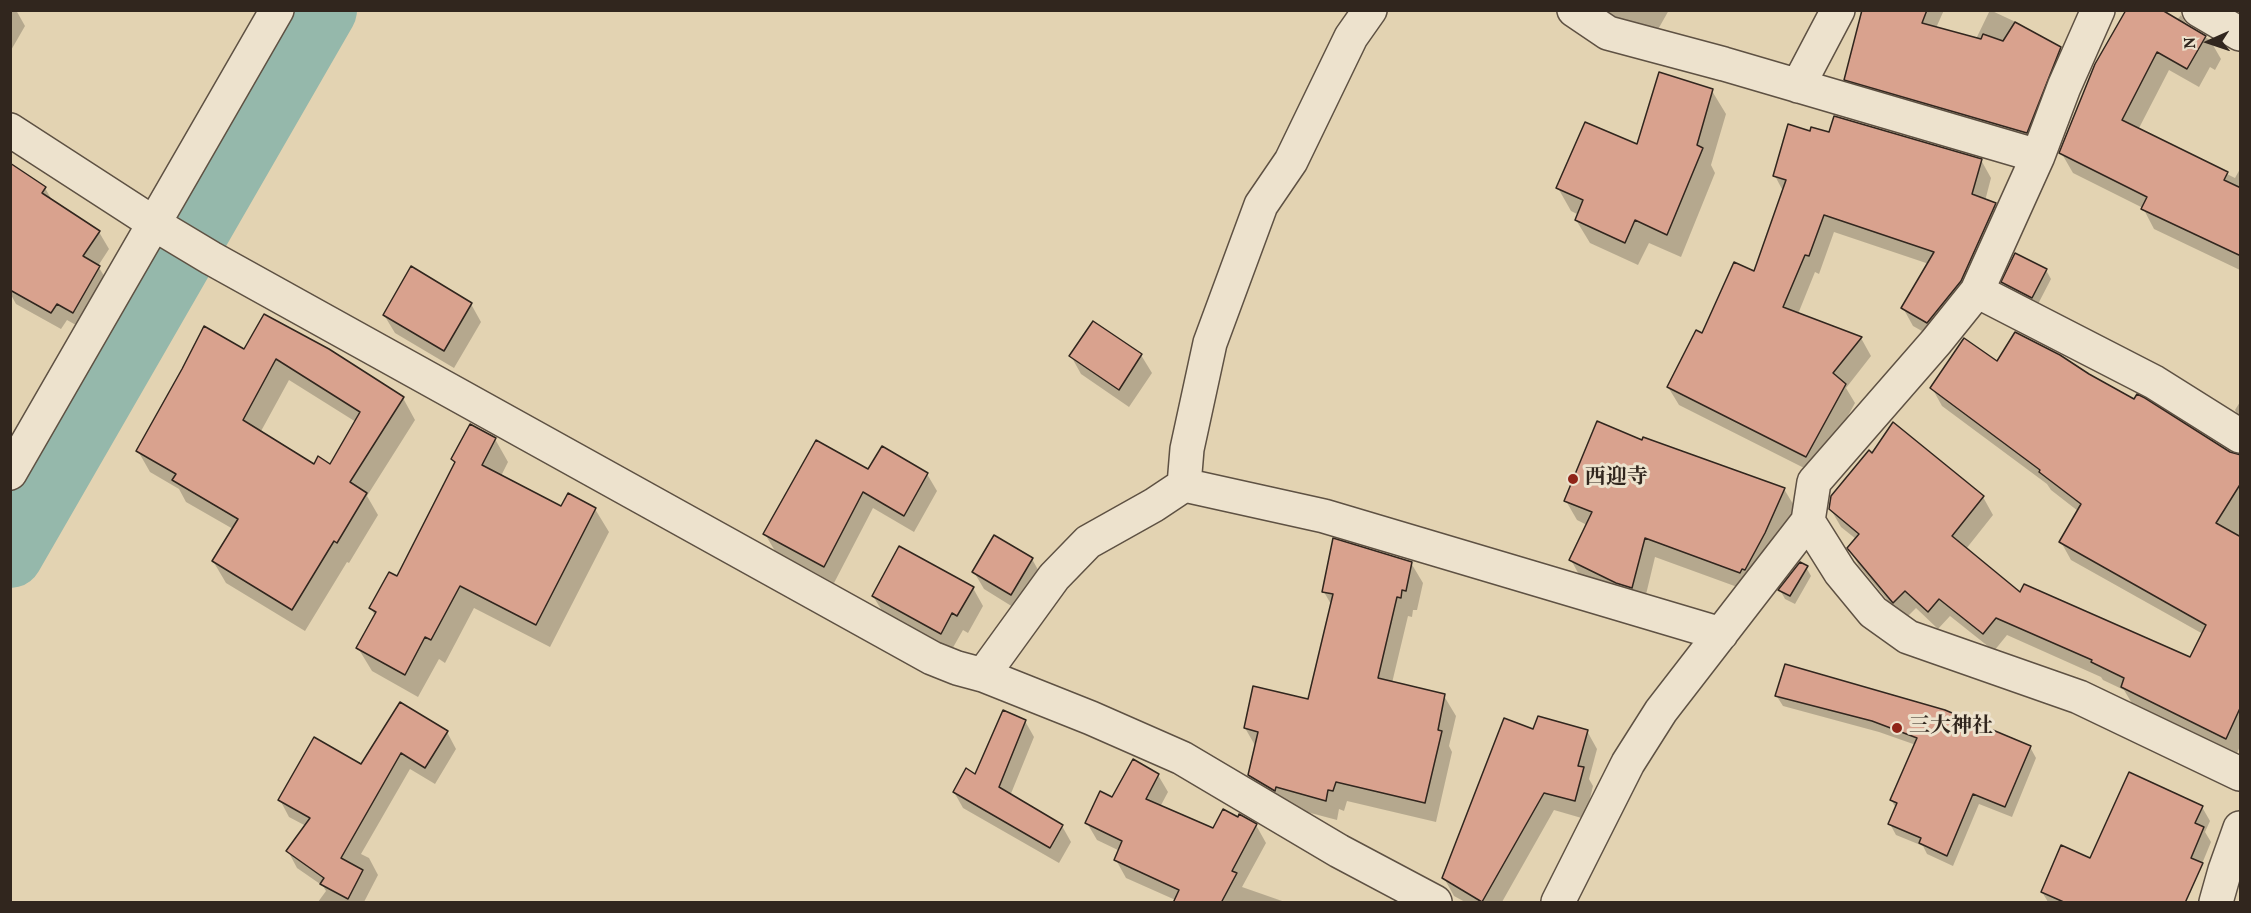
<!DOCTYPE html>
<meta charset="utf-8">
<style>
body{margin:0}
#map{position:relative;width:2251px;height:913px;overflow:hidden;background:#e3d3b2;font-family:Vollkorn,serif}
canvas{display:block}
.frame{position:absolute;inset:0;border:12px solid #31261e;pointer-events:none}
.north{position:absolute;left:2179px;top:12px;width:60px;height:60px;-webkit-text-stroke:4px #ede2cd;paint-order:stroke;rotate:267deg;font-size:16px;font-weight:700;line-height:24px;text-align:center;color:#31261e}
.north::after{content:'';display:block;margin:auto;width:21px;height:27px;background:#31261e;clip-path:polygon(50% 0,100% 100%,50% 72%,0 100%)}
</style>
<div id="map">
<canvas width="2251" height="913"></canvas>
<div class="frame"></div>
<div class="north">N</div>
</div>
<script>
const c = document.querySelector('canvas').getContext('2d');
c.lineJoin = 'round';
function paint(path, color) { c.fillStyle = color; c.fill(path, 'evenodd'); }
const toPath = rows => new Path2D(rows.map(r => 'M' + r).join(''));
function strokePath(path, color, width, dash) { c.strokeStyle = color; c.lineWidth = width; c.lineCap = dash ? 'butt' : 'round'; c.setLineDash(dash || []); c.stroke(path); }
function drawText(font, color, halo, rows, align = 'center') {
  c.font = font + ' Vollkorn,"Noto Serif JP",serif'; c.lineWidth = 6; c.setLineDash([]); c.textBaseline = 'middle'; c.strokeStyle = halo; c.fillStyle = color; for (const [text, x, y, turn = 0] of rows) {
    c.save(); c.translate(x, y); c.rotate((+turn || 0) * Math.PI / 180); c.textAlign = isNaN(turn) ? turn : align; if (halo) c.strokeText(text, 0, 0); c.fillText(text, 0, 0); c.restore();
  }
}
const shadow = toPath([
 [10,10,16,10,25,26,10,52],
 [1595,10,1669,10,1652,40],
 [1871,10,1944,10,1936,28,1976,39,1990,10,2020,24,2022,28,2060,48,2070,66,2036,150,1855,97,1845,79],
 [2220,10,2240,10,2240,20],
 [2181,15,2188,27,2210,40,2221,59,2215,70,2210,67,2199,87,2169,70,2138,130,2235,178,2240,169,2240,270,2154,229,2143,208,2073,173,2062,154],
 [1712,91,1726,114,1711,165,1715,173,1681,257,1649,243,1638,265,1590,243,1576,220,1579,215,1571,211,1558,188,1638,146],
 [1811,133,1981,160,1991,178,1985,201,1995,205,2005,223,1938,340,1913,326,1903,308,1929,264,1834,232,1819,274,1815,272,1798,314,1861,338,1871,356,1846,388,1855,403,1816,474,1679,405,1668,387,1703,335,1755,273,1783,191,1775,176],
 [10,165,45,188,53,202,99,232,109,249,98,266,109,284,83,329,67,320,61,329,16,304,10,293],
 [2046,270,2051,279,2037,306,2008,291,2003,282],
 [471,304,481,322,454,368,395,333,384,315],
 [264,316,403,398,415,420,367,496,378,515,349,563,347,562,305,631,226,583,213,561,233,529,186,502,179,489,150,472,138,451,245,351],
 [289,380,356,422,331,466,315,466,260,433],
 [1093,323,1141,355,1152,373,1129,407,1081,374,1071,356],
 [1997,363,2088,376,2229,453,2240,456,2240,746,2236,756,2133,705,2124,690,2103,680,2101,677,2007,635,1994,651,1950,616,1938,629,1916,608,1904,620,1859,566,1849,548,1856,539,1841,527,1830,508,1893,424,1983,497,1993,515,1966,549,2021,594,2191,659,2203,634,2071,560,2061,542,2078,511,2051,490,2047,484,1942,406,1932,388],
 [2240,402,2240,419,2235,410],
 [495,439,508,462,501,476,562,508,595,509,609,532,550,647,474,608,445,663,439,659,418,697,372,671,358,648,375,616,371,608,398,578,455,464,453,459],
 [869,472,927,474,937,491,914,532,873,508,834,583,775,551,765,534],
 [1784,489,1796,509,1751,592,1655,557,1643,607,1582,580,1571,560,1587,525,1577,520,1566,501],
 [1032,559,1042,577,1021,612,984,589,974,572],
 [1411,563,1423,583,1417,610,1413,610,1412,617,1408,616,1392,683,1444,696,1456,716,1449,746,1452,752,1436,822,1347,801,1344,811,1339,809,1337,820,1288,807,1261,795,1249,775,1256,747,1245,728,1309,700,1332,606,1324,592],
 [1806,567,1811,576,1795,604,1785,599,1780,590],
 [973,588,983,606,968,633,963,630,951,651,884,614,873,596],
 [1776,695,2030,747,2036,758,2012,817,1979,804,1953,866,1927,854,1923,846,1896,835,1890,824,1896,808,1891,800,1916,745,1879,732,1783,706],
 [1025,721,1034,737,1010,796,1062,826,1071,842,1059,863,963,808,954,792,976,776],
 [1534,731,1587,731,1597,749,1589,779,1593,786,1585,819,1554,810,1502,902,1465,902,1454,896,1444,878],
 [447,732,456,749,435,784,410,769,361,854,369,858,378,875,364,902,318,902,326,891,323,886,297,868,288,851,306,826,289,817,280,800],
 [1158,775,1168,792,1160,807,1213,830,1256,825,1266,843,1242,887,1285,902,1180,902,1126,878,1116,860,1120,851,1097,840,1087,823,1112,799],
 [2202,807,2210,821,2205,832,2211,842,2190,893,2172,885,2165,902,2048,902,2042,892]
]);
const river = toPath([
 [10,555,324,10]
]);
const building = toPath([
 [1862,10,1927,10,1922,23,1981,39,1983,34,2003,41,2015,22,2061,47,2027,133,1844,80,1862,10],
 [2126,10,2162,10,2206,36,2187,69,2157,52,2122,120,2228,172,2224,180,2241,188,2241,256,2141,209,2147,197,2059,153,2095,64,2126,10],
 [1659,72,1713,89,1697,145,1703,148,1667,235,1635,220,1625,243,1575,220,1583,200,1556,188,1585,122,1637,144,1659,72],
 [1834,116,1982,159,1972,194,1996,203,1961,281,1927,323,1901,308,1934,252,1824,215,1809,256,1805,255,1783,307,1862,337,1833,373,1846,384,1806,457,1667,387,1696,330,1702,333,1734,262,1754,271,1786,180,1773,176,1788,124,1810,131,1811,127,1829,132,1834,116],
 [10,163,46,187,42,193,100,231,83,256,100,266,73,313,57,304,51,313,10,290,10,163],
 [2015,253,2047,269,2032,298,2001,282,2015,253],
 [411,266,472,303,444,351,383,315,411,266],
 [264,314,329,349,404,397,350,482,367,493,337,543,334,541,292,610,212,561,238,519,172,480,176,474,136,451,182,369,204,326,244,349,264,314],
 [276,359,360,412,330,464,318,456,314,464,243,420,276,359],
 [1093,321,1142,354,1119,390,1069,356,1093,321],
 [2015,332,2060,355,2089,374,2134,399,2137,394,2145,398,2230,452,2241,455,2241,483,2216,523,2241,537,2241,706,2226,739,2121,687,2124,678,2091,662,2092,660,1996,618,1983,634,1939,599,1928,612,1905,591,1893,603,1847,548,1859,534,1829,509,1831,496,1869,450,1872,453,1893,422,1984,496,1952,536,2020,592,2024,584,2190,657,2206,625,2059,542,2081,504,2039,472,2040,470,1930,388,1964,338,1997,361,2015,332],
 [1597,421,1642,440,1643,437,1785,488,1765,533,1745,570,1742,569,1740,573,1645,538,1632,588,1616,583,1569,560,1592,512,1564,501,1597,421],
 [470,424,496,438,482,465,561,506,568,493,596,508,536,625,460,586,431,640,425,637,405,675,356,648,376,612,369,608,389,572,397,576,455,462,451,459,470,424],
 [816,440,868,469,882,446,928,473,904,516,863,492,824,567,763,534,816,440],
 [994,535,1033,558,1011,595,972,572,994,535],
 [1333,538,1412,562,1406,591,1402,590,1401,598,1397,597,1378,678,1445,694,1438,730,1442,731,1425,803,1336,782,1333,791,1328,790,1326,801,1276,787,1275,791,1248,775,1258,732,1244,728,1253,686,1308,699,1333,594,1322,592,1333,538],
 [899,546,974,587,957,616,952,613,941,634,872,596,899,546],
 [1800,562,1808,566,1790,596,1778,590,1800,562],
 [1785,664,1945,710,2031,746,2005,807,1973,794,1947,856,1919,843,1921,838,1888,824,1897,803,1890,800,1917,738,1872,721,1775,696,1785,664],
 [400,702,448,731,425,768,401,753,341,858,363,870,348,899,320,884,324,878,286,851,310,818,278,800,314,737,361,764,400,702],
 [1003,710,1026,720,999,787,1063,825,1050,848,953,792,966,768,975,774,1003,710],
 [1538,716,1588,730,1578,766,1584,767,1575,801,1544,793,1482,902,1442,878,1504,718,1533,729,1538,716],
 [1133,759,1159,774,1146,799,1213,828,1223,809,1238,817,1239,814,1257,824,1232,871,1237,873,1221,903,1173,903,1179,890,1114,860,1122,841,1085,823,1100,791,1112,797,1133,759],
 [2129,772,2203,806,2195,823,2204,827,2191,858,2203,863,2185,903,2066,903,2041,892,2061,845,2090,858,2129,772]
]);
const minor = toPath([
 [1574,10,1608,33,1724,64,2038,156],
 [2199,10,2240,34],
 [1798,86,1838,10],
 [10,130,166,231,211,258,932,658,957,668,983,675,1091,718,1182,758,1339,851,1435,902],
 [1977,291,2154,382,2240,436],
 [10,473,277,10],
 [1184,485,1324,516,1721,634],
 [1808,521,1840,572,1873,612,1908,637,2079,697,2240,774],
 [983,675,1054,577,1088,542,1154,505,1184,485,1187,449,1210,343,1261,205,1291,161,1351,37,1370,10],
 [1558,902,1628,763,1661,711,1808,521,1814,482,1936,342,1977,291,2038,156,2064,87,2098,10],
 [2216,902,2225,870,2240,828]
]);
const markers = [
 [1573,479,6,"#8f2418"],
 [1897,728,6,"#8f2418"]
];
const poiNames = [
 ["西迎寺",1585,479],
 ["三大神社",1909,728]
];
paint(shadow, '#0003');
strokePath(river, '#95b8ab', 66);
paint(building, '#d9a28e');
strokePath(building, '#31261e', 1.5);
strokePath(minor, '#5e5143', 36);
strokePath(minor, '#ede2cd', 33);
for (const [x, y, r, color] of markers) { const dot = new Path2D(); dot.arc(x, y, r, 0, 2 * Math.PI); c.fillStyle = color; c.fill(dot); strokePath(dot, '#ede2cd', 2); }
drawText('bold 21px', '#31261e', '#ede2cd', poiNames, 'left');
</script>
